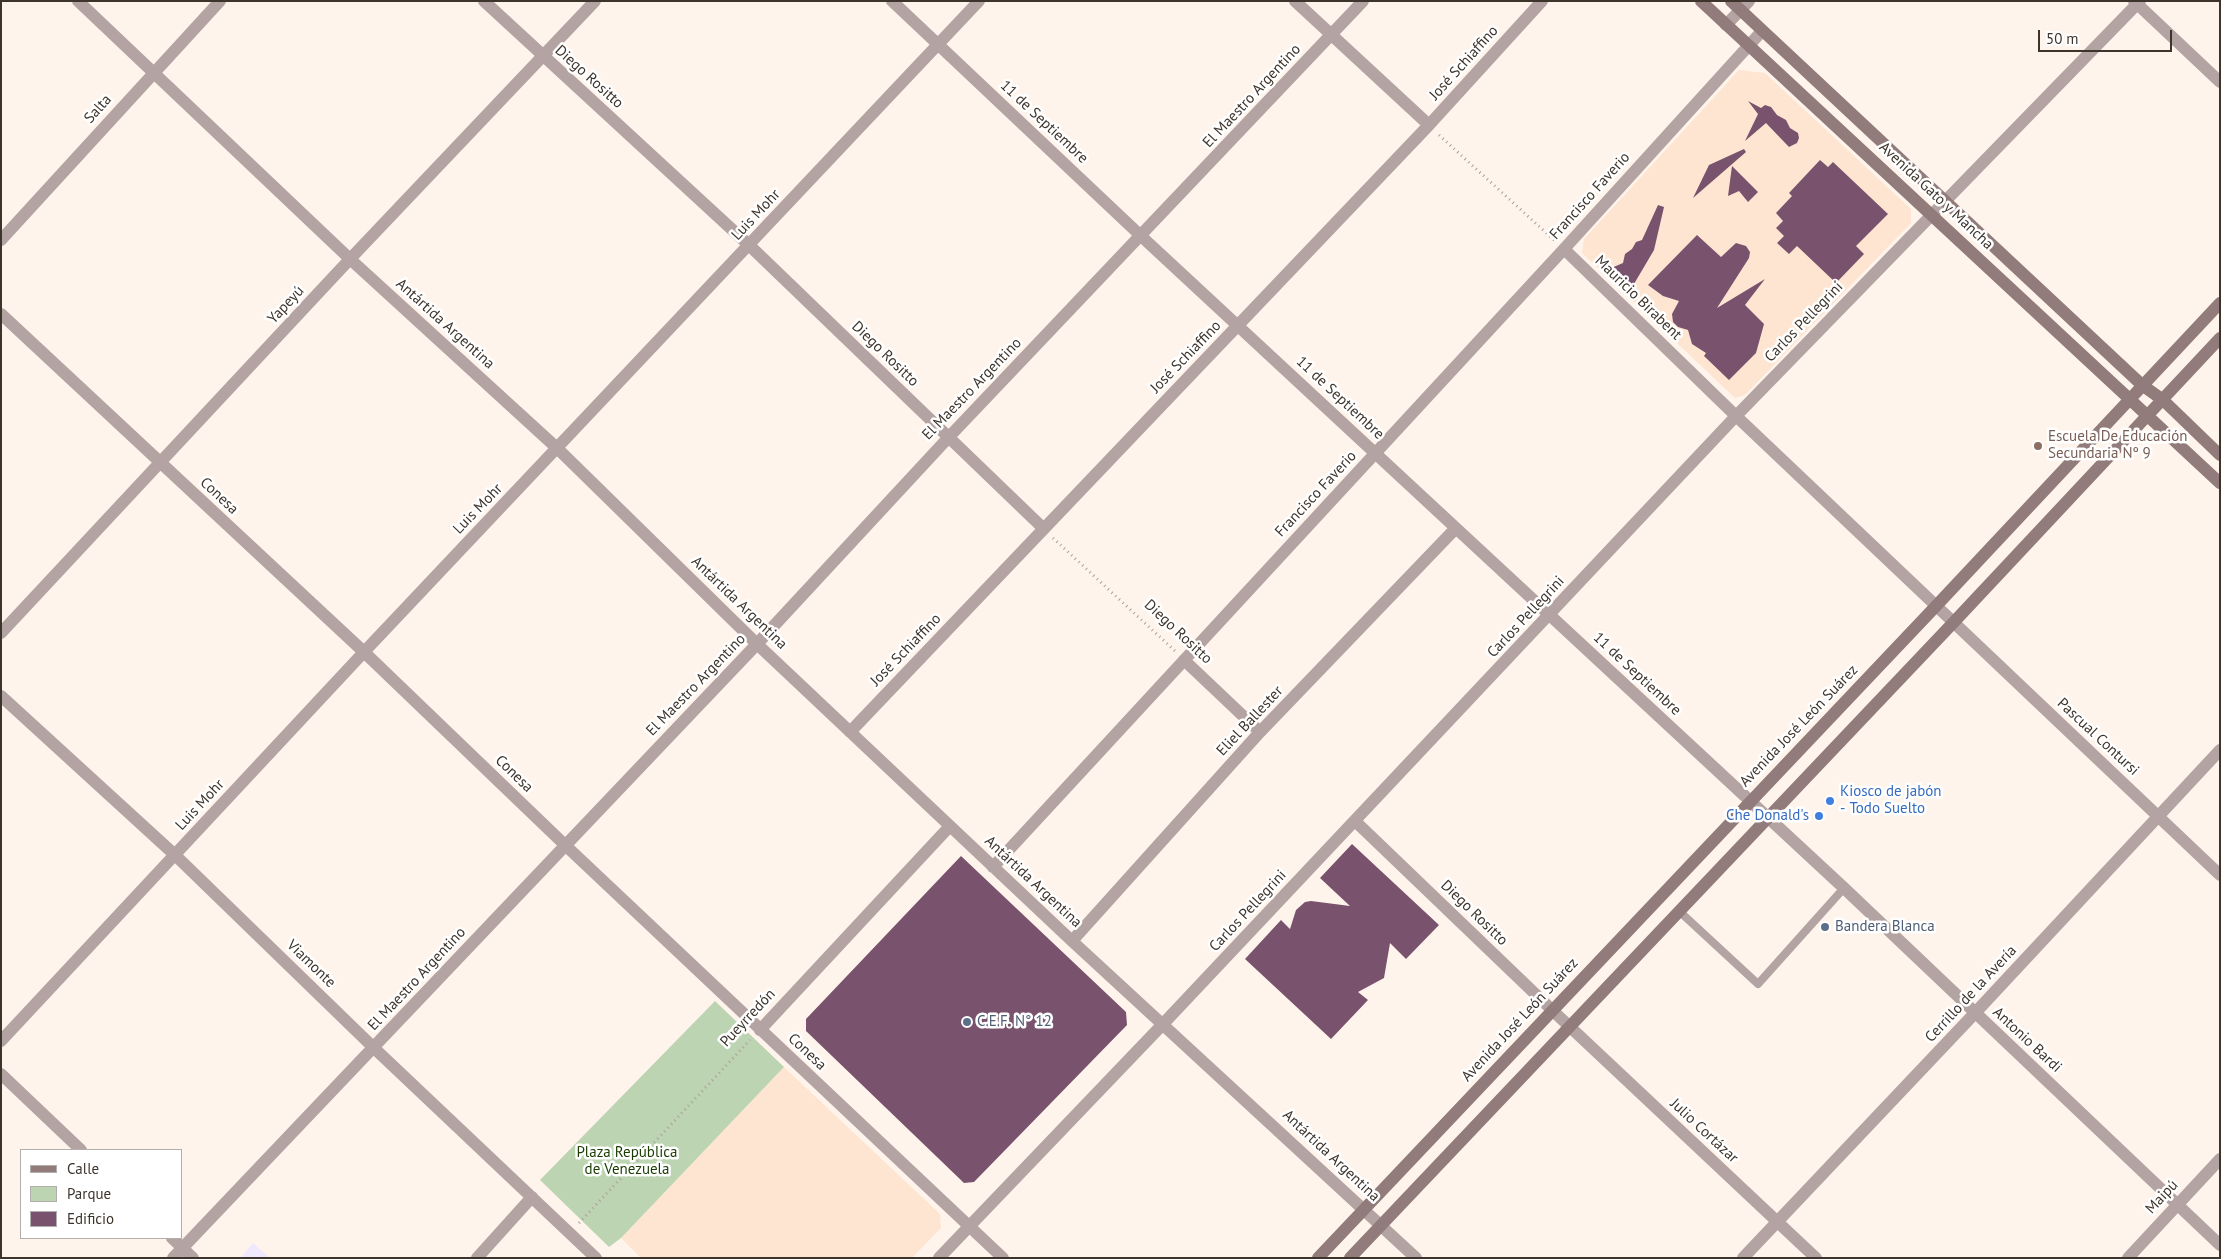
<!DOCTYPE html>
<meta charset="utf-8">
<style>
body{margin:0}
#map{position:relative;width:2221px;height:1259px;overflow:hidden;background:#fff4ec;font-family:"PT Sans",sans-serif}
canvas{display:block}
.frame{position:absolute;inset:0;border:2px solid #3d342c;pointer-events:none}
.legend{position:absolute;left:20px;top:1149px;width:162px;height:90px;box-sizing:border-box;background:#fff;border:1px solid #b1aeab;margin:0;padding:6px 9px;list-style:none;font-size:15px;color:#3d342c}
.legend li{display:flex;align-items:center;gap:10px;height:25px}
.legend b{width:25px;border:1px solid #b1aeab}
.scale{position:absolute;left:2038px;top:30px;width:134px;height:22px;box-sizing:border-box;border:2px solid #3d342c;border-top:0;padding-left:6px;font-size:15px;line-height:18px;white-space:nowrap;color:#3d342c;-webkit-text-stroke:4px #fff;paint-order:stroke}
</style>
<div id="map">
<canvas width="2221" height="1259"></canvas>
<div class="frame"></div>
<ul class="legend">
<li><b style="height:6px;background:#917c7b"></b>Calle</li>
<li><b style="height:14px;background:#bcd4b1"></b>Parque</li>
<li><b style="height:14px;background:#79526d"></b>Edificio</li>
</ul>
<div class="scale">50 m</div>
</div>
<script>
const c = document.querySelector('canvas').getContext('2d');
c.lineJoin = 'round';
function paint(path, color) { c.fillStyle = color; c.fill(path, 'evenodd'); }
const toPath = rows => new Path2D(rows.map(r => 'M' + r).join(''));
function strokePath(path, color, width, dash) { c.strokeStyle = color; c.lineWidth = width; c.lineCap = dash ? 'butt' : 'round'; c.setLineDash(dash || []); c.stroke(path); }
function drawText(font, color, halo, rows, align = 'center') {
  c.font = font + ' "PT Sans",sans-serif'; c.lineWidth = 5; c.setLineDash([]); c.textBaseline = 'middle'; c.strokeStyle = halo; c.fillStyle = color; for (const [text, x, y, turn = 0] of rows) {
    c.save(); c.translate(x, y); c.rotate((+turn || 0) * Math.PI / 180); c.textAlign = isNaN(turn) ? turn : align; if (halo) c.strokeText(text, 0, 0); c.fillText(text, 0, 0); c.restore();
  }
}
const built = toPath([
 [1739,70,1765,73,1911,209,1911,223,1745,395,1735,398,1582,253,1584,239],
 [784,1067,940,1214,941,1228,912,1258,641,1258,621,1238]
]);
const medical = toPath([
 [253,1243,270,1258,240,1258]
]);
const green = toPath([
 [715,1001,784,1067,621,1238,609,1247,540,1180]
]);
const building = toPath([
 [1748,101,1761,108,1765,105,1771,107,1777,115,1786,120,1790,128,1798,133,1799,138,1797,143,1789,147,1766,123,1745,141,1758,114],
 [1744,149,1746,152,1693,198,1709,165],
 [1820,160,1828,167,1833,162,1888,214,1856,246,1864,254,1836,283,1797,246,1789,254,1777,243,1784,236,1776,228,1783,221,1776,213,1792,196,1789,193],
 [1732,166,1758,192,1748,202,1739,191,1728,196],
 [1658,205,1664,207,1654,250,1631,289,1623,278,1602,272,1623,263,1625,254,1632,249,1636,242,1642,240],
 [1697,235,1721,257,1736,243,1746,246,1750,252,1749,258,1717,308,1765,279,1745,305,1764,324,1756,353,1729,380,1704,356,1706,353,1692,344,1688,330,1678,327,1673,322,1672,314,1679,301,1663,296,1648,285],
 [1352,844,1439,925,1406,959,1390,943,1384,978,1358,992,1368,1000,1331,1039,1245,959,1281,920,1290,929,1296,910,1305,902,1311,901,1350,906,1320,878],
 [961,856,1126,1012,1127,1025,974,1182,964,1183,806,1031,806,1019]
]);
const path = toPath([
 [1439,135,1555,241],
 [1053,538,1175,651],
 [579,1223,750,1040]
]);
const lane = toPath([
 [1679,911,1758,984,1844,888]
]);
const street = toPath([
 [78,1,350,259,558,449,757,644,1072,941,1416,1258],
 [484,1,750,246,1044,529],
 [892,1,1141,236,1844,888,2220,1245],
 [1295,1,1429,125],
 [2134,1,2220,82],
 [1726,25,1749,1],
 [1,240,220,1],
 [1564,249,1736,416,2220,875],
 [1,314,364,652,565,845,1003,1258],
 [1,633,350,259,595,1],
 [1184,660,1260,732],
 [1,696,175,855,374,1048,596,1258],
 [850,732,1429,125,1542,1],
 [1355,821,1552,1010,1816,1258],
 [993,867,1564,249,1762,31],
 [1072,941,1260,732,1456,528],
 [760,1030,950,826],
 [1,1041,364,652,979,1],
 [1,1074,81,1150],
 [172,1238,193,1258],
 [173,1258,757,644,948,438,1363,1],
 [477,1258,532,1197],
 [939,1258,1163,1024,1736,416,2140,1],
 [1743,1258,1975,1013,2220,750],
 [2128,1258,2220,1159]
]);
const secondary = toPath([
 [1701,1,2220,483],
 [1731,1,2142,385,2163,400,2220,455],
 [1318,1258,1936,606,2220,303],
 [1350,1258,1953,623,2220,338]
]);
const markers = [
 [2038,446,5,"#8d6e63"],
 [1830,801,5,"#3f7fe0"],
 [1819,816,5,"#3f7fe0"],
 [1825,927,5,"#5c6f8a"],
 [967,1022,5,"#5c6f8a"]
];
const streetNames = [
 ["José Schiaffino",1464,63,-48],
 ["Diego Rositto",589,77,42],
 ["El Maestro Argentino",1252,96,-47],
 ["Salta",98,109,-48],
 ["11 de Septiembre",1044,122,43],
 ["Francisco Faverio",1590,196,-48],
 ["Avenida Gato y Mancha",1936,196,43],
 ["Luis Mohr",756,215,-47],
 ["Mauricio Birabent",1638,298,44],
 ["Yapeyú",286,305,-47],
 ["Carlos Pellegrini",1804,322,-46],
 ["Antártida Argentina",445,324,42],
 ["Diego Rositto",885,354,44],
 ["José Schiaffino",1186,357,-46],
 ["El Maestro Argentino",972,389,-46],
 ["11 de Septiembre",1340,398,43],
 ["Francisco Faverio",1316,494,-47],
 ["Conesa",219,496,43],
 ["Luis Mohr",478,509,-46],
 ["Antártida Argentina",739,603,44],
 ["Carlos Pellegrini",1526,617,-47],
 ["Diego Rositto",1178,632,43],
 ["José Schiaffino",906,650,-46],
 ["11 de Septiembre",1637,674,43],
 ["El Maestro Argentino",696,685,-46],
 ["Eliel Ballester",1250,721,-47],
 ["Avenida José León Suárez",1799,726,-46],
 ["Pascual Contursi",2098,737,43],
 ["Conesa",514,774,44],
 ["Luis Mohr",200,805,-47],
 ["Antártida Argentina",1033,882,43],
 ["Carlos Pellegrini",1248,911,-47],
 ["Diego Rositto",1474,913,44],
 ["Viamonte",311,964,44],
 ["El Maestro Argentino",417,979,-47],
 ["Cerrillo de la Avería",1971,994,-47],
 ["Pueyrredón",748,1018,-47],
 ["Avenida José León Suárez",1520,1020,-47],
 ["Antonio Bardi",2027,1040,43],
 ["Conesa",807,1052,43],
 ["Julio Cortázar",1704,1131,43],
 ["Antártida Argentina",1331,1156,43],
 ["Maipú",2162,1197,-47]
];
const educationNames = [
 ["Escuela De Educación",2048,437],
 ["Secundaria Nº 9",2048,454]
];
const shopNames = [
 ["Kiosco de jabón",1840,792],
 ["- Todo Suelto",1840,809],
 ["Che Donald's",1809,816,"right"]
];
const serviceNames = [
 ["Bandera Blanca",1835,927],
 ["C.E.F. N° 12",977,1022]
];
const parkNames = [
 ["Plaza República",627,1153],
 ["de Venezuela",627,1170]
];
paint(built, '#fee5d1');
paint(medical, '#f0e8fd');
paint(green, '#bcd4b1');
paint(building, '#79526d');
strokePath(path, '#aba199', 3, [1, 4]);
strokePath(lane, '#b3a4a3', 8);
strokePath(street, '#b3a4a3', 12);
strokePath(secondary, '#917c7b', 12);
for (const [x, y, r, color] of markers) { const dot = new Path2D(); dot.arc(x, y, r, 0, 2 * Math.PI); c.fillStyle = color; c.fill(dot); strokePath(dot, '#fff', 2); }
drawText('15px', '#3d342c', '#fff', streetNames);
drawText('15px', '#785e54', '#fff', educationNames, 'left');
drawText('15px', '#366cbe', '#fff', shopNames, 'left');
drawText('15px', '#4e5e75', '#fff', serviceNames, 'left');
drawText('15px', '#193c00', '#fff', parkNames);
</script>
